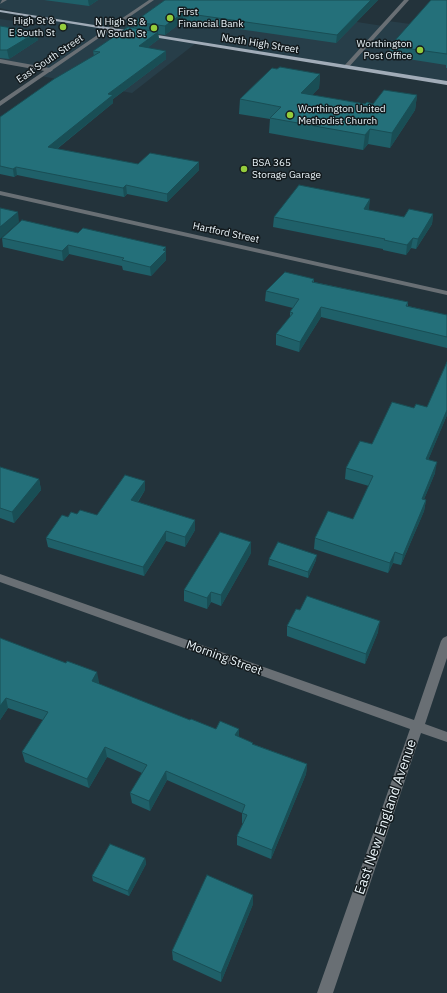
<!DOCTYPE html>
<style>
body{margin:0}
canvas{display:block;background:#23333b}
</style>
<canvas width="447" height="993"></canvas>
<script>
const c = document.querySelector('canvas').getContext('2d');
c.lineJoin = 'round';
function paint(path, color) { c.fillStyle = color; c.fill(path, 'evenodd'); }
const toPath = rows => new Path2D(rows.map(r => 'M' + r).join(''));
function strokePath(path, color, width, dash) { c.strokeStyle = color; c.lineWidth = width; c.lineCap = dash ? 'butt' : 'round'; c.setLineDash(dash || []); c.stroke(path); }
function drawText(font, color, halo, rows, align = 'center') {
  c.font = font + ' "IBM Plex Sans",sans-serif'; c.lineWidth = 3; c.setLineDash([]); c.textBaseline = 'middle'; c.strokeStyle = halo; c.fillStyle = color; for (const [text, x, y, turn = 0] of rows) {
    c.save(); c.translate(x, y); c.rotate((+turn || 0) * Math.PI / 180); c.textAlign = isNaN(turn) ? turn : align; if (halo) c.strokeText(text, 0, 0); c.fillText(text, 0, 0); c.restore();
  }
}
const built = toPath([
 [0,0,213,0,383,26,388,21,447,29,447,83,196,43,132,93,41,76,50,70,0,61,0,19,40,25,49,20,0,8]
]);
const lane = toPath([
 [2,0,7,0,0,4,2,0],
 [0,59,50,68,53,70,50,72,0,63,0,59]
]);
const street = toPath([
 [149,0,154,0,0,106,0,101,149,0],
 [404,0,409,0,348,68,344,68,344,66,404,0],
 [0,191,447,291,447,295,0,195,0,191],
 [0,574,414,720,441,641,443,638,447,636,447,658,425,724,447,732,447,742,421,733,333,993,317,993,410,729,0,582,0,574]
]);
const primary = toPath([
 [0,10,447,81,447,85,0,12,0,10]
]);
const wall = toPath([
 [44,0,98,0,89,6],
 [165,0,378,0,336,43,183,21,165,35,158,34,159,39,147,48,166,51,166,59,113,99,113,103,57,149,138,164,199,162,199,170,167,202,127,194,124,197,17,175,14,177,0,174,0,117,94,56,93,51,134,28,134,22],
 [447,0,447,68,446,68,446,65,389,56,390,46],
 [0,26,37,32,38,40,9,59,0,58],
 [320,74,319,88,312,95,365,104,373,104,417,95,415,110,390,148,368,144,363,150,269,133,270,119,239,114,240,99],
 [370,199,368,210,404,217,433,214,432,224,416,249,411,248,406,255,383,250,383,249,273,227,274,217],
 [78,233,166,247,166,260,151,276,123,270,122,266,69,254,63,261,3,247,2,238],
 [314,279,314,282,408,302,408,306,447,315,447,348,321,317,299,352,276,345,276,334,290,317,290,312,293,308,265,301,266,291],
 [447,362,447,415,428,460,435,473,424,499,426,500,424,511,401,565,393,563,388,573,314,549,315,538,353,519,369,486,345,479,346,468,372,444,414,408,427,407],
 [0,467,39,479,41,490,14,523,0,518],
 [145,490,138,502,195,520,195,530,185,547,166,541,144,576,48,547,46,538,68,517,77,514,97,515],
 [251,553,221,606,211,602,207,609,184,601,184,590],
 [269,559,316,560,308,578,268,565],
 [287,626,378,632,365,664,287,636],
 [0,638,99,682,98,684,190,720,216,729,239,729,239,737,253,744,307,764,306,774,271,859,237,845,237,836,243,823,242,823,242,813,167,780,150,811,132,803,130,793,142,773,107,757,89,788,25,762,22,752,43,720,8,708,0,720],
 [145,858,146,864,129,896,93,881,92,876],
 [253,904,221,982,173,960,172,951]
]);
const shadedWall = toPath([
 [88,0,98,0,89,6],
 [371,0,378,0,336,43,337,35],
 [183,13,183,21,165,35,165,26],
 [37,32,38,40,9,59,7,50],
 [158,32,159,39,139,54,139,46],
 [166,51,166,59,113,99,113,103,49,155,48,147,108,94],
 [320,74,319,88,300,108,301,93],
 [417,95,415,110,390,148,392,133],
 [370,129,368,144,363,150,365,135],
 [199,162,199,170,167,202,167,194],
 [16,167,17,175,14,177,13,169],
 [126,185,127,194,124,197,123,188],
 [370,199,369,209,363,218,364,209],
 [18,212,19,222,0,239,0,227],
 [433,214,432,224,416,249,418,239],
 [413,238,411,248,406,255,407,245],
 [68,245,69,254,63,261,62,251],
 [166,247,166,260,151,276,150,267,163,250],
 [321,307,321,317,299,352,300,342],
 [447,410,447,415,424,470,426,459],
 [437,462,435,473,420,509,422,499],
 [39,479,41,490,14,523,12,512],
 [145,481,145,490,132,510,131,500],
 [426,500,424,511,401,565,403,555],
 [195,520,195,530,185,547,185,537],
 [166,531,166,541,144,576,143,567],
 [251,542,251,553,221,606,221,595],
 [395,552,393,563,388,573,390,563],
 [317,555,316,560,308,578,308,572],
 [211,592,211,602,207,609,207,598],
 [380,621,378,632,365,664,366,654],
 [97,672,99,682,93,691,92,681],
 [6,698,8,708,0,720,0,706],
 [239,729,239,739,235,735],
 [105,747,107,757,89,788,87,779],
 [307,764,306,774,271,859,272,850],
 [166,771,167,780,150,811,149,801],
 [145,858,146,864,129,896,128,891],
 [253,895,253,904,221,982,221,973]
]);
const building = toPath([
 [165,0,371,0,337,35,183,13,165,26,134,22,165,0],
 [431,0,447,0,447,54,390,46,431,0],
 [0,26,37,32,7,50,0,50,0,26],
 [128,27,158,32,139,46,166,51,108,94,113,95,48,147,138,164,150,153,199,162,167,194,126,185,123,188,16,167,13,169,0,166,0,117,54,79,100,52,93,51,128,27],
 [280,67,320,74,301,93,365,104,367,102,373,104,384,90,417,95,392,133,370,129,365,135,270,118,281,107,240,99,272,68,277,69,280,67],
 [299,185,370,199,364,209,404,217,409,209,433,214,418,239,413,238,407,245,384,240,385,239,274,217,299,185],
 [0,208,18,212,0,227,0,208],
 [22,220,78,233,83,228,166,247,163,250,166,251,150,267,122,260,124,258,68,245,62,251,2,238,22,220],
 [285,272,314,279,312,282,408,302,406,306,447,315,447,337,321,307,300,342,276,334,293,313,290,312,299,299,266,291,285,272],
 [447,362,447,410,426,459,437,462,422,499,426,500,403,555,395,552,390,563,315,538,328,511,353,519,373,476,346,468,360,441,372,444,392,402,414,408,416,404,427,407,447,362],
 [0,467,39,479,12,512,0,508,0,467],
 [125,475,145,481,131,500,195,520,185,537,166,531,143,567,46,538,62,515,68,517,71,512,77,514,80,510,97,515,125,475],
 [220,532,251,542,221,595,211,592,207,598,184,590,220,532],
 [278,542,317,555,308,572,269,559,278,542],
 [307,596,380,621,366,654,287,626,296,609,300,610,307,596],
 [0,638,66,663,67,661,97,672,92,681,190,720,191,719,216,729,220,721,239,729,235,735,253,743,252,744,307,764,272,850,237,836,247,815,242,813,245,805,166,771,149,801,130,793,147,765,105,747,87,779,22,752,48,712,6,698,0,706,0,638],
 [110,844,145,858,128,891,92,876,110,844],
 [207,875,253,895,221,973,172,951,207,875]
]);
const markers = [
 [170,18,4,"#94cc3c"],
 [63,27,4,"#94cc3c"],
 [154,28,4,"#94cc3c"],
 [420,50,4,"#94cc3c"],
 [290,115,4,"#94cc3c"],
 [244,169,4,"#94cc3c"]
];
const farPoinames = [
 ["First",178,12],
 ["Financial Bank",178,24],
 ["High St &",55,21,"right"],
 ["E South St",55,33,"right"],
 ["N High St &",146,22,"right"],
 ["W South St",146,34,"right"],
 ["Worthington",412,44,"right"],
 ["Post Office",412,56,"right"],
 ["Worthington United",298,109],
 ["Methodist Church",298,121],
 ["BSA 365",252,163],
 ["Storage Garage",252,175]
];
const farStreetnames = [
 ["North High Street",260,44,9],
 ["East South Street",50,59,-34],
 ["Hartford Street",226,233,12]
];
const streetNames = [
 ["Morning Street",224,658,20]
];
const nearStreetnames = [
 ["East New England Avenue",386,817,-71]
];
paint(built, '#273e49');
paint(lane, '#696f74');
paint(street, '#696f74');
paint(primary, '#a1acb8');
paint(wall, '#1f6069');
paint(shadedWall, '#194e55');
paint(building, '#24707a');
strokePath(building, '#194e55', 1);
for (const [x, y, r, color] of markers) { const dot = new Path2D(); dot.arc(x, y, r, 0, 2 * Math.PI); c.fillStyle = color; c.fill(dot); strokePath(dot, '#131a1d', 1.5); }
drawText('10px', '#eaf4f9', '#131a1d', farPoinames, 'left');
drawText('10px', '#eaf4f9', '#131a1d', farStreetnames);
drawText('12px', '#eaf4f9', '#131a1d', streetNames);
drawText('14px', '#eaf4f9', '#131a1d', nearStreetnames);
</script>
